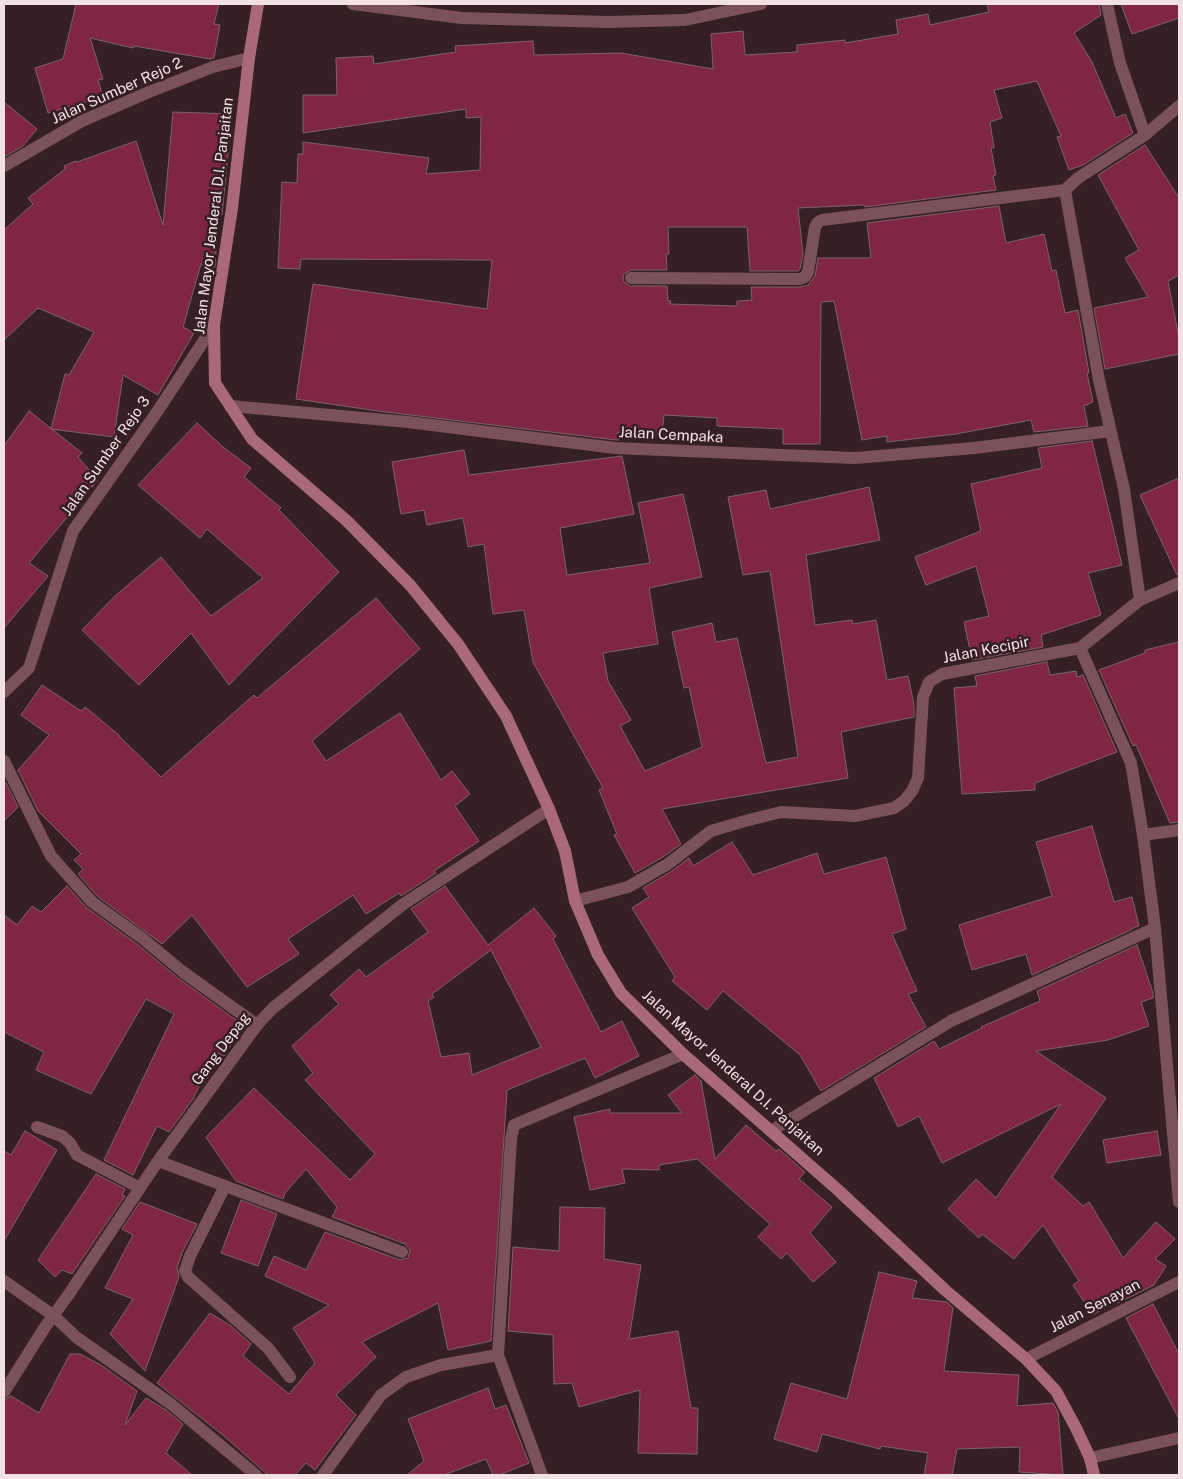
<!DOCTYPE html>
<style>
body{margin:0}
#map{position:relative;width:1183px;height:1479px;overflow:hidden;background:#362026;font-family:"Public Sans",sans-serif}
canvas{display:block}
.frame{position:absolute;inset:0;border:5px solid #f1e1e4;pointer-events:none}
</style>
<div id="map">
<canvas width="1183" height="1479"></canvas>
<div class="frame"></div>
</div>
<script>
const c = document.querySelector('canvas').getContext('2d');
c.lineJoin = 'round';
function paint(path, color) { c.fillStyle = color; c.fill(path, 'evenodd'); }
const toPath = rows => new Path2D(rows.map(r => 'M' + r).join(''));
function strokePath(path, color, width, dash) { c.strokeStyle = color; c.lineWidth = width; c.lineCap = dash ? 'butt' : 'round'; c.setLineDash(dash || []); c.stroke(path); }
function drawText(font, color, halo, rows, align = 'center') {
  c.font = font + ' "Public Sans",sans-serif'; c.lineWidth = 5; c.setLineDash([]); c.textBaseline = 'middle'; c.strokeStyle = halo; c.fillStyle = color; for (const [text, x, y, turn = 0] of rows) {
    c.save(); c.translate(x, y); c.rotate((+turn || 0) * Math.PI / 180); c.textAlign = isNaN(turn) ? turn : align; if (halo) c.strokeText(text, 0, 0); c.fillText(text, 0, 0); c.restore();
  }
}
const building = toPath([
 [76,4,219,4,214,24,220,25,214,58,210,59,134,46,133,48,90,38,103,79,98,80,103,97,48,113,35,68,63,59,76,4],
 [987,4,1099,4,1101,15,1074,33,1092,62,1116,118,1125,114,1133,133,1083,165,1069,170,1057,137,1061,136,1037,81,994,90,1002,118,990,122,994,148,991,148,996,175,993,176,996,190,865,207,864,205,798,208,803,254,800,269,798,271,750,271,747,227,668,227,669,254,666,254,667,270,631,270,624,274,623,278,624,282,630,286,667,286,668,301,671,301,670,304,737,306,737,301,752,300,751,287,800,287,808,285,815,276,818,258,871,258,867,223,999,206,1006,243,1044,234,1052,271,1056,270,1065,313,1078,310,1089,373,1087,373,1093,402,1084,406,1088,426,1034,432,1031,420,956,434,887,442,887,436,862,440,834,301,821,302,820,444,783,444,783,429,717,426,717,418,664,415,662,436,617,432,619,440,616,440,378,411,296,399,313,284,487,309,492,260,301,259,300,269,278,268,282,182,297,183,298,154,303,154,303,142,429,158,426,174,480,170,481,117,466,118,466,109,303,133,303,95,337,95,336,58,373,56,374,64,456,52,455,46,533,41,534,55,621,53,713,69,711,34,743,31,745,55,797,52,797,45,845,40,845,43,898,34,896,20,928,14,930,25,989,12,987,4],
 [1121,4,1179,4,1179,18,1132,34,1121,4],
 [4,102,37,129,23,146,4,157,4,102],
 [173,112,232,114,222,215,218,214,215,267,201,264,183,327,194,333,158,395,123,375,114,437,51,429,65,374,69,375,94,332,38,308,4,340,4,230,33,204,28,198,65,169,64,166,76,161,77,162,136,141,163,225,173,112],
 [1145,145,1179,198,1179,275,1168,281,1179,338,1179,354,1105,369,1094,308,1148,297,1125,258,1139,250,1098,175,1145,145],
 [29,411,82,453,78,457,98,480,29,563,48,576,4,628,4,446,29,411],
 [197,423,223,447,251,468,244,477,281,508,279,510,339,572,229,685,191,633,139,685,82,630,115,596,161,557,211,616,263,578,207,529,200,538,138,485,197,423],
 [1092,441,1122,565,1088,573,1101,615,1041,635,1043,647,972,660,964,622,989,616,976,566,926,585,915,557,981,531,971,484,1042,468,1038,448,1092,441],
 [464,450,469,475,622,456,634,514,560,528,567,575,650,563,638,503,683,494,702,577,649,588,658,644,603,653,608,681,631,720,620,726,645,771,702,747,689,687,684,688,672,632,712,623,716,642,737,638,766,763,798,757,770,571,743,575,728,497,766,490,770,509,869,487,880,540,806,555,815,625,852,620,853,624,876,620,887,680,908,676,914,704,914,717,841,732,848,778,662,809,681,844,663,857,635,873,614,835,617,834,599,790,603,788,533,662,524,610,493,614,484,544,468,547,463,518,427,525,424,510,401,514,392,462,464,450],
 [1179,478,1179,575,1177,575,1140,495,1179,478],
 [376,598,420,649,312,741,326,761,400,713,441,780,452,771,470,794,455,806,479,841,434,871,436,873,401,896,399,893,366,914,353,895,288,939,299,954,247,987,192,915,162,944,97,896,78,874,83,869,74,860,81,854,38,811,18,770,49,735,21,715,42,685,81,711,85,707,119,735,119,736,161,777,254,695,257,698,376,598],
 [1179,642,1179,822,1170,823,1136,745,1133,746,1099,670,1145,653,1145,650,1179,642],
 [1047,662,1050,675,1076,671,1077,677,1083,675,1117,752,1035,783,1035,790,962,794,954,688,977,686,975,676,1047,662],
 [6,783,18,807,4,821,4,785,6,783],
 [1092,826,1114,902,1132,897,1139,926,1131,929,1131,930,1032,975,1026,954,972,970,959,925,1052,896,1036,842,1092,826],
 [732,842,753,875,817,853,824,874,886,857,906,929,892,934,917,991,908,994,926,1027,821,1091,800,1055,723,991,707,1010,672,981,675,977,632,908,649,897,643,888,672,871,689,858,693,866,732,842],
 [67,886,87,908,137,944,178,978,243,1025,224,1056,216,1052,193,1099,169,1132,157,1126,133,1175,104,1160,174,1014,146,999,91,1094,36,1070,44,1052,4,1032,4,915,17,925,32,906,41,912,67,886],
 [445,886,488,945,534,908,556,936,553,939,601,1032,622,1021,639,1056,595,1078,585,1058,507,1090,491,1341,448,1350,438,1303,362,1342,376,1357,336,1395,356,1415,315,1470,306,1463,295,1475,268,1475,224,1436,157,1383,210,1313,231,1326,251,1344,243,1356,289,1394,315,1363,293,1328,329,1305,265,1276,274,1256,306,1270,325,1232,400,1260,408,1258,410,1250,405,1244,332,1217,337,1207,306,1169,285,1193,283,1199,236,1181,206,1137,254,1088,350,1180,375,1154,305,1080,313,1073,292,1046,339,1004,330,995,359,969,366,977,428,932,411,909,445,886],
 [491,950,541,1047,472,1075,469,1053,441,1057,428,1001,434,997,432,994,491,950],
 [1137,945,1153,993,1153,998,1141,1002,1149,1026,1108,1040,1036,1051,1106,1098,1052,1177,1083,1206,1089,1202,1123,1258,1156,1222,1175,1239,1155,1259,1166,1266,1154,1285,1118,1303,1117,1300,1093,1315,1073,1285,1079,1281,1043,1225,1014,1259,982,1234,979,1238,948,1209,976,1179,996,1198,1061,1104,942,1163,919,1116,898,1127,874,1078,934,1041,939,1049,982,1028,981,1027,1040,1001,1037,991,1137,945],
 [695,1075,701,1081,715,1159,746,1125,776,1151,779,1149,805,1172,799,1179,832,1207,810,1233,836,1262,813,1282,787,1253,781,1259,758,1237,770,1224,697,1159,659,1165,659,1170,622,1169,625,1183,590,1190,574,1117,610,1109,610,1113,682,1113,668,1095,695,1075],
 [25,1131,57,1150,4,1241,4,1151,11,1155,25,1131],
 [1157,1131,1161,1155,1107,1163,1103,1140,1157,1131],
 [96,1174,125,1189,122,1195,125,1196,72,1274,62,1270,55,1277,38,1260,96,1174],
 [241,1200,277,1214,258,1266,221,1253,241,1200],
 [140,1202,197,1224,182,1253,177,1268,179,1277,145,1371,110,1334,133,1299,105,1288,133,1235,122,1229,140,1202],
 [560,1207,605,1208,604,1259,641,1265,629,1339,678,1331,691,1408,698,1408,697,1454,638,1453,640,1390,579,1407,572,1383,554,1384,553,1335,508,1331,513,1247,559,1251,560,1207],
 [879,1272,917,1281,912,1298,947,1302,953,1308,944,1371,1019,1375,1017,1406,1053,1403,1058,1412,1063,1475,1019,1472,1020,1447,957,1449,952,1475,924,1475,928,1453,881,1446,880,1449,822,1434,817,1452,774,1439,791,1383,847,1399,879,1272],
 [1153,1304,1179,1354,1179,1419,1126,1318,1153,1304],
 [70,1354,80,1354,101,1365,137,1391,125,1425,146,1398,166,1410,183,1424,166,1453,192,1475,4,1475,4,1400,11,1396,39,1413,70,1354],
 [488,1388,495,1409,506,1405,529,1463,499,1475,493,1475,486,1459,444,1475,407,1475,424,1461,408,1419,488,1388]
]);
const lane = toPath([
 [4,761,51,856,92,902,142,938,183,972,257,1025]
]);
const street = toPath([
 [353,4,462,18,608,22,685,20,761,4],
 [1107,4,1120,63,1145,135,1078,178,1065,190,1099,380,1124,489,1140,600],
 [1145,135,1179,106],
 [4,166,82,121,149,92,213,67,249,58],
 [631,278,800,279,805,277,808,272,815,227,818,222,822,220,1065,190],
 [230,406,408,422,615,448,855,458,974,448,1110,431],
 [1080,648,1131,763,1143,835,1155,928,1179,1202],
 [4,692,29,668,73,531,157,412,214,325],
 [1143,835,1179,830],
 [575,901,628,887,668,864,711,831,745,821,781,812,855,816,894,808,904,801,912,791,918,778,923,697,929,682,942,674,1080,648,1140,600,1179,583],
 [37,1127,62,1136,70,1143,77,1155,140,1188],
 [771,1131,951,1021,1155,928],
 [158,1161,402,1252],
 [225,1186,190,1256,185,1271,188,1277,268,1348,290,1377],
 [4,1281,54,1316,76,1337,171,1404,256,1475],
 [1026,1359,1179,1282],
 [4,1392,45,1327,69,1294,158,1161,257,1025,273,1008,402,905,549,809],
 [1090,1458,1179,1438],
 [323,1475,381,1395,406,1377,441,1365,498,1355],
 [542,1475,498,1355,511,1139,514,1125,683,1054]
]);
const secondary = toPath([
 [258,4,249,58,232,208,214,325,215,383,252,439,347,521,410,585,458,644,506,716,549,809,565,851,575,901,598,955,621,993,683,1054,838,1190,945,1290,1026,1359,1056,1391,1076,1428,1090,1458,1094,1475]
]);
const streetNames = [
 ["Jalan Sumber Rejo 2",117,91,-24],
 ["Jalan Mayor Jenderal D.I. Panjaitan",214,216,-83],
 ["Jalan Cempaka",671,435,3],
 ["Jalan Sumber Rejo 3",106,456,-55],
 ["Jalan Kecipir",986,650,-11],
 ["Gang Depag",221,1049,-53],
 ["Jalan Mayor Jenderal D.I. Panjaitan",733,1073,42],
 ["Jalan Senayan",1095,1306,-27]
];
paint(building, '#7f2545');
strokePath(building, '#7d6369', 1);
strokePath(lane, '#7b525c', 12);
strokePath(street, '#7b525c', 12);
strokePath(secondary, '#a9697a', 12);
drawText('15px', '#f1e1e4', '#362026', streetNames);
</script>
